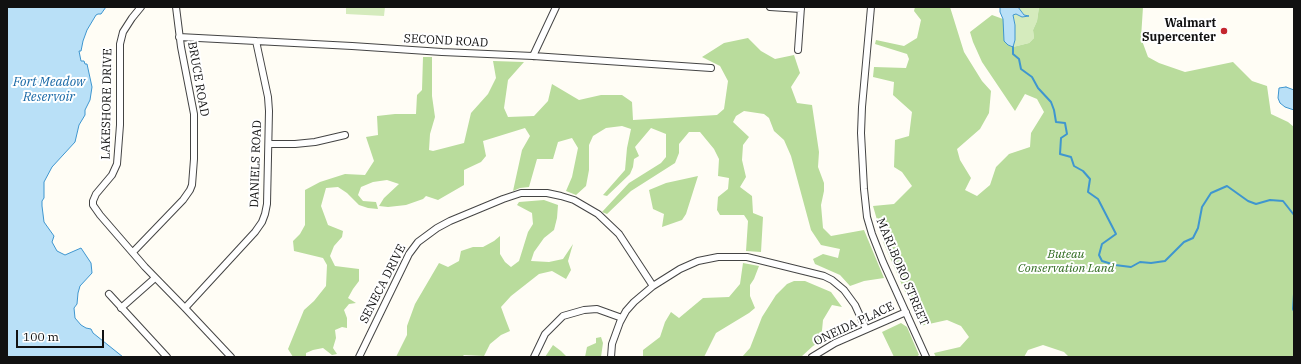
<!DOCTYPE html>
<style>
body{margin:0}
#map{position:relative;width:1301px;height:364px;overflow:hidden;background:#fffdf5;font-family:"IBM Plex Serif",serif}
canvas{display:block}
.frame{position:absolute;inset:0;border:8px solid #111;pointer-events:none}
.scale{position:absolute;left:16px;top:330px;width:88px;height:18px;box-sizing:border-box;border:2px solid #111;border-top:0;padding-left:5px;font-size:12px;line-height:14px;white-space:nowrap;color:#111;-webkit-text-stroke:3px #fff;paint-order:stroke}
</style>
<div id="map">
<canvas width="1301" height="364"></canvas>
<div class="frame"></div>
<div class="scale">100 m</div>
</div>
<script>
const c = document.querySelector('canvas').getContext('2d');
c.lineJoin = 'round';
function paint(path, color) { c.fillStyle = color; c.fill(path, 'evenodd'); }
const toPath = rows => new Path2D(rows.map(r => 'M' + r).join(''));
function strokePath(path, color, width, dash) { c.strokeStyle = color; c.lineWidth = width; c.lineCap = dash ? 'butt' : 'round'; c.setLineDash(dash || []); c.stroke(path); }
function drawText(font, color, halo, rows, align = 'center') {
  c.font = font + ' "IBM Plex Serif",serif'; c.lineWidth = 4; c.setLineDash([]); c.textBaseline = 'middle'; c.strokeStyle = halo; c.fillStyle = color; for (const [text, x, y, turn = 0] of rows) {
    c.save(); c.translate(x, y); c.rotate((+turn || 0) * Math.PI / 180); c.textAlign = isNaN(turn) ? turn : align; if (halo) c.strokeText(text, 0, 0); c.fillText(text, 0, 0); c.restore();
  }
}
const green = toPath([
 [346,7,385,7,384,16,346,14],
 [1018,7,1039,7,1037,21,1033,30,1034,38,1029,43,1013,47,1015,40,1015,25,1013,15,1016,14,1022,17,1028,16,1024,15]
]);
const forest = toPath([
 [915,7,950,7,964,52,982,81,991,91,989,113,980,129,957,149,960,160,971,178,965,190,977,196,990,185,996,167,1009,154,1030,147,1031,133,1044,112,1037,99,1025,94,1015,111,982,62,973,42,970,32,992,15,1003,19,1008,45,1013,47,1029,43,1034,38,1033,30,1037,21,1039,7,1143,7,1141,38,1148,57,1159,63,1185,72,1233,62,1252,81,1267,86,1271,114,1288,122,1294,127,1294,357,1069,357,1064,352,1043,345,1028,350,1024,357,936,357,934,353,960,347,969,337,961,326,947,320,920,326,884,244,873,206,894,204,912,186,902,172,894,167,895,140,909,136,912,112,893,95,894,82,873,77,874,67,906,68,909,59,907,54,875,44,876,40,904,46,917,38,921,20,914,11],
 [748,38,761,51,775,59,794,55,800,73,791,87,797,103,812,105,819,152,818,167,824,183,824,191,821,205,823,228,831,236,864,230,884,278,864,281,850,286,840,275,815,264,813,259,823,254,838,258,840,249,821,245,811,230,791,156,784,140,774,131,769,118,764,114,744,111,736,116,733,122,749,137,743,145,742,160,746,177,740,187,752,196,753,213,763,217,761,252,746,251,748,221,744,215,720,215,717,210,718,197,728,189,729,178,718,176,719,159,714,149,700,132,689,132,679,144,679,153,675,163,631,191,607,214,602,212,629,183,661,163,666,157,666,134,651,128,635,147,639,156,634,159,633,167,630,174,607,196,603,195,625,170,627,148,631,129,622,126,606,128,593,136,589,145,589,170,586,186,576,195,566,191,572,177,578,148,572,138,558,142,553,159,537,159,529,187,520,188,513,191,522,150,530,136,525,128,483,141,486,156,481,162,464,170,464,185,438,200,426,196,423,199,406,205,388,207,379,206,384,198,399,184,387,180,373,182,361,187,358,195,363,201,376,202,378,209,368,208,359,205,347,193,338,187,326,188,321,206,328,225,343,231,342,237,334,246,330,256,335,266,359,269,359,281,353,289,348,298,356,303,349,304,344,310,347,318,347,328,342,327,335,330,336,338,333,348,337,354,332,355,323,348,313,350,306,353,306,357,293,357,288,349,304,310,314,301,326,286,327,265,323,258,294,251,293,241,300,234,305,225,305,190,320,182,345,174,365,175,374,161,366,137,378,135,377,116,395,114,416,114,417,95,422,90,423,57,432,57,432,96,435,117,430,134,429,150,433,151,464,143,471,113,488,94,496,78,493,61,524,62,508,80,504,108,508,117,534,116,548,101,552,84,579,100,601,95,622,95,632,102,633,120,717,115,724,109,728,81,720,66,702,57,724,43],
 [698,176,686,214,682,220,662,227,664,214,653,209,649,190,666,183],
 [544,200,558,205,557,218,554,230,544,238,534,252,531,261,549,262,563,259,573,244,568,261,571,270,566,279,552,271,539,274,511,296,501,307,505,318,510,331,501,335,490,344,484,356,464,355,462,357,396,357,407,335,407,326,415,304,439,263,448,267,459,261,461,251,473,247,483,247,494,241,500,236,500,254,505,262,511,267,519,261,528,232,533,224,532,213,517,205,519,202],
 [743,263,759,266,754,279,750,285,750,296,755,308,749,313,716,333,704,357,643,357,643,350,660,337,665,322,671,312,679,318,703,298,729,297,740,284],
 [794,281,805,281,831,292,842,307,832,305,823,320,821,341,813,346,801,357,742,357,750,348,762,317,776,295,787,284],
 [901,323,907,327,919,355,916,357,894,357,882,332],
 [601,337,603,343,601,357,585,357,587,347,596,343,596,338],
 [553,345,561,351,567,357,545,357]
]);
const water = toPath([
 [7,7,106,7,101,14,98,14,96,15,87,30,83,41,81,51,79,51,81,61,84,61,85,64,87,64,92,87,90,100,85,110,85,115,79,125,75,142,52,167,44,182,44,198,42,201,42,206,44,222,54,236,52,242,57,251,65,255,81,248,91,263,92,273,80,286,78,293,77,304,74,308,75,318,81,325,86,328,91,329,93,333,123,357,7,357,7,7],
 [1000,7,1018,7,1024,15,1029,16,1022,17,1016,14,1013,15,1015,25,1015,40,1013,47,1008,45,1004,41,1003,19,1000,12,1000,7],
 [1286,87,1294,90,1294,110,1285,107,1280,103,1278,98,1279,88,1286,87]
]);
const stream = toPath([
 [1013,47,1013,54,1019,59,1021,69,1032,77,1038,88,1051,102,1054,110,1056,122,1065,123,1067,134,1061,138,1060,154,1071,157,1074,166,1083,171,1090,179,1088,192,1098,199,1116,234,1102,244,1099,255,1102,261,1115,265,1131,267,1140,262,1151,263,1165,261,1184,242,1193,238,1198,228,1202,207,1211,193,1227,186,1248,201,1256,204,1270,200,1283,201,1294,215],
 [1294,294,1293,309,1294,311]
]);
const minor = toPath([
 [141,7,132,18,123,32,120,44,120,125,117,164,112,175,96,194,93,201,93,205,100,215,145,267,185,308,231,357],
 [770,7,801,9],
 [871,7,862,107,861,133,864,189,867,217,872,234,883,262,926,357],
 [179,37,352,46,442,52,533,56,711,68],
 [798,50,801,7],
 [533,56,556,7],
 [269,144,295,144,315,142,345,135],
 [133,252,183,200,190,190,192,185,194,159,194,114,181,47,176,7],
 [109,294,167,357],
 [121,308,155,278],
 [185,308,255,232,262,222,265,214,267,204,269,111,268,97,256,41],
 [359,357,409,254,418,242,437,228,450,221,503,199,521,193,547,193,561,196,574,200,598,214,619,234,653,286],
 [534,357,545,334,563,316,584,310,597,309,622,318],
 [611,357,612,344,620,322,626,311,634,302,653,286,680,269,698,261,718,257,747,257,824,276,832,280,844,290,855,305,866,329],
 [812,357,835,343,906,312]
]);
const markers = [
 [1224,31,4,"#c4262e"]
];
const poiNames = [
 ["Walmart",1216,24],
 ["Supercenter",1216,38]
];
const streetNames = [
 ["SECOND ROAD",446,41,3],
 ["BRUCE ROAD",198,79,80],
 ["LAKESHORE DRIVE",107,104,-89],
 ["DANIELS ROAD",256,164,-88],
 ["MARLBORO STREET",902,272,67],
 ["SENECA DRIVE",383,284,-63],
 ["ONEIDA PLACE",854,324,-25]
];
const parkNames = [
 ["Buteau",1066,255],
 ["Conservation Land",1066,269]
];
const waterNames = [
 ["Fort Meadow",49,82],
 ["Reservoir",49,97]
];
paint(green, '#d5ebbd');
paint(forest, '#b9dc9c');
paint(water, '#b9e0f7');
strokePath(water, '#3f96cf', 1);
strokePath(stream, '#3f96cf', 2);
strokePath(minor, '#444', 8);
strokePath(minor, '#fff', 6);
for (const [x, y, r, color] of markers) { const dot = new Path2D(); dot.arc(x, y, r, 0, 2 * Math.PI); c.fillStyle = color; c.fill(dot); strokePath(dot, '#fff', 1.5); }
drawText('bold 12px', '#111', '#fff', poiNames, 'right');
drawText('12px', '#111', '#fff', streetNames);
drawText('italic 12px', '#2f6b1f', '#fff', parkNames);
drawText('italic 13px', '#1768a6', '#fff', waterNames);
</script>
